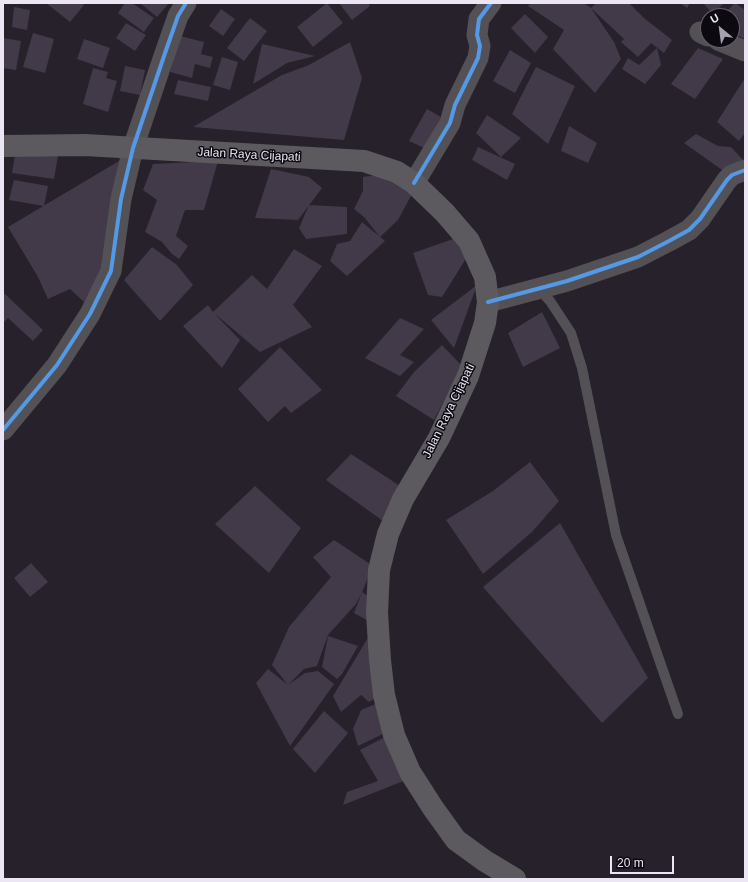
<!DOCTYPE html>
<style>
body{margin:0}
#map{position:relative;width:748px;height:882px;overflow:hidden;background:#26212b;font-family:Arial,sans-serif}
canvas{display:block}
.frame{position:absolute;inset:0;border:4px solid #ece6f4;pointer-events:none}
.north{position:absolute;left:700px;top:8px;width:40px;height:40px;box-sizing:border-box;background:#0c0911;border:1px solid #66616c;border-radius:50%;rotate:331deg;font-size:11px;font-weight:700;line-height:16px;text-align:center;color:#ece6f4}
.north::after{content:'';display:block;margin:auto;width:14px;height:18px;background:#a7a1ae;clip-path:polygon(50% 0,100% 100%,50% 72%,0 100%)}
.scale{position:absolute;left:610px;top:856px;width:64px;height:18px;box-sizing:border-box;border:2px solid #ece6f4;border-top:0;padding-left:5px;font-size:12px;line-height:14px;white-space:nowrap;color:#ece6f4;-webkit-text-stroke:3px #0c0911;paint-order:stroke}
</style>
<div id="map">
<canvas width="748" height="882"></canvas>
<div class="frame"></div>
<div class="north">U</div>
<div class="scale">20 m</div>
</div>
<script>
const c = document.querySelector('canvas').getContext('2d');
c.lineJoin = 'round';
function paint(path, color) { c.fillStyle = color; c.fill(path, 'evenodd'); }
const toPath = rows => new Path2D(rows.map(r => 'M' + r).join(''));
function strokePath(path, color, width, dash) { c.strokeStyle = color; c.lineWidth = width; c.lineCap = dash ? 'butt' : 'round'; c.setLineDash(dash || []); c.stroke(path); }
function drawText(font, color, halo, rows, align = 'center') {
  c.font = font + ' Arial,sans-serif'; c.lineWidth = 3; c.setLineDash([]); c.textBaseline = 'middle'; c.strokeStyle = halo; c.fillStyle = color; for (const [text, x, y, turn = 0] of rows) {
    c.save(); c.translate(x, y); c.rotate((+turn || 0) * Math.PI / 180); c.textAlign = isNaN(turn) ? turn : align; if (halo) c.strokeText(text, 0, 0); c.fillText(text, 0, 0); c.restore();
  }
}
const building = toPath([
 [46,3,81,3,84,5,70,22],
 [125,3,132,3,154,18,144,32,118,13],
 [140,3,169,3,157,17],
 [327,3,343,23,313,47,297,27],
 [339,3,368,3,370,6,352,20],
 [531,3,584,3,591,8,614,42,621,59,595,93,553,49,564,30,528,6],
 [596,3,629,3,644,18,672,40,664,53,651,43,638,57,621,42,624,39,591,8],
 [680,3,690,3,687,8],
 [703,3,724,3,713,14],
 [735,3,745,10,745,39,732,33,732,16,722,16],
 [14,7,30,10,27,30,12,27],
 [221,9,235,19,223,36,209,26],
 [525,14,548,37,535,53,511,28],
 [250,18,267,31,244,61,227,48],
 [126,23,146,35,135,51,116,38],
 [33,33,54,39,45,73,23,67],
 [180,36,204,42,201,54,213,57,210,68,195,64,192,78,170,72],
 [3,38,21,41,16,70,3,68],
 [84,39,110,48,103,68,77,59],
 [350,42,362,78,344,140,193,127,282,75,309,65],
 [262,44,315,56,287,63,253,84],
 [657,48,661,65,645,84,622,69,628,58,639,65],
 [698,48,723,59,695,99,671,84],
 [510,50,531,63,515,93,493,81],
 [222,57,238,62,230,90,213,85],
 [125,66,145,70,140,95,120,91],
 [536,67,575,86,548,144,512,114],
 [93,68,108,72,106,78,117,81,108,112,83,104],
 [745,78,745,133,739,141,717,122],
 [178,80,211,87,208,101,174,94],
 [427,109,441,117,424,148,409,141],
 [487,115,521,138,501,157,476,133],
 [569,126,597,143,588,163,561,151],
 [696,134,718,146,731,147,745,162,725,172,684,143],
 [478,147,515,164,507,180,472,160],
 [16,149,58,156,54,179,12,173],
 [119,161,107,230,104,269,84,302,70,289,48,299,38,277,8,227],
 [218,161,204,210,185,210,176,236,188,246,179,259,172,254,162,242,145,232,157,200,143,190,153,164],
 [271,169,309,177,322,188,298,220,255,218],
 [382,174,413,192,398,220,380,237,364,217,354,209,363,191,363,177],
 [14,180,48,186,44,206,9,200],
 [309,205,347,207,347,234,306,239,299,228],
 [362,222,385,241,347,276,330,261,337,244,350,241],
 [456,238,467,257,442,297,428,295,413,253],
 [152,247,177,265,193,285,160,321,124,280],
 [294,249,322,266,293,305,312,327,260,352,214,313,240,340,222,368,183,326,208,305,213,312,252,275,267,289],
 [477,285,454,348,431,320],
 [5,294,43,330,33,341,8,318,3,323,3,295],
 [542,312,560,348,523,367,508,333],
 [400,318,424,329,400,355,414,362,400,376,365,358],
 [442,345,462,366,434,420,396,396,414,372],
 [280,347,322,390,291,413,285,406,268,422,238,389],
 [351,454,400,486,383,521,326,480],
 [530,462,559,501,532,532,483,574,446,520,493,491],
 [255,486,301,528,269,573,215,524],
 [560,523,648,678,602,723,483,587],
 [334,540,373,566,362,592,371,598,372,623,354,613,362,592,356,604,328,635,317,666,304,669,288,685,272,665,289,627,331,577,313,557],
 [31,563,48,582,30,597,14,578],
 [328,636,358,646,342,674,337,679,322,667],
 [369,636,378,697,369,702,361,695,341,712,333,696],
 [268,669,288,685,305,673,318,671,334,684,290,746,256,683],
 [378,703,387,732,358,746,353,729,361,710],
 [324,711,348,733,315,773,293,749],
 [385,737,406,780,343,805,347,792,378,781,360,750]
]);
const service = toPath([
 [538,288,550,301,571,333,582,368,616,535,678,714]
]);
const minor = toPath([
 [700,32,708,36],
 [718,40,745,51],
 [414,183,450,123,455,105,478,58,480,46,477,35,479,19,491,3],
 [488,302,567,281,638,257,669,241,689,230,700,219,727,180,732,175,745,170],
 [3,430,57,365,90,314,111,271,121,199,133,148,164,56,178,16,186,3]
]);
const primary = toPath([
 [3,146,85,145,364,161,397,172,414,183,445,213,469,241,485,277,488,302,485,323,468,376,439,438,403,499,388,534,379,570,377,613,380,660,384,695,394,735,410,772,433,808,456,840,485,861,515,879]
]);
const cycleway = toPath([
 [414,183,450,123,455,105,478,58,480,46,477,35,479,19,491,3],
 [488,302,567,281,638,257,669,241,689,230,700,219,727,180,732,175,745,170],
 [3,430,57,365,90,314,111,271,121,199,133,148,164,56,178,16,186,3]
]);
const streetNames = [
 ["Jalan Raya Cijapati",249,155,3],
 ["Jalan Raya Cijapati",449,411,-64]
];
paint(building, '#423a49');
strokePath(service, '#535156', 10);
strokePath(minor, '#535156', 21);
strokePath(primary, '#5c5a5f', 22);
strokePath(cycleway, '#5399e6', 4);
drawText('12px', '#ece6f4', '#0c0911', streetNames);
</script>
